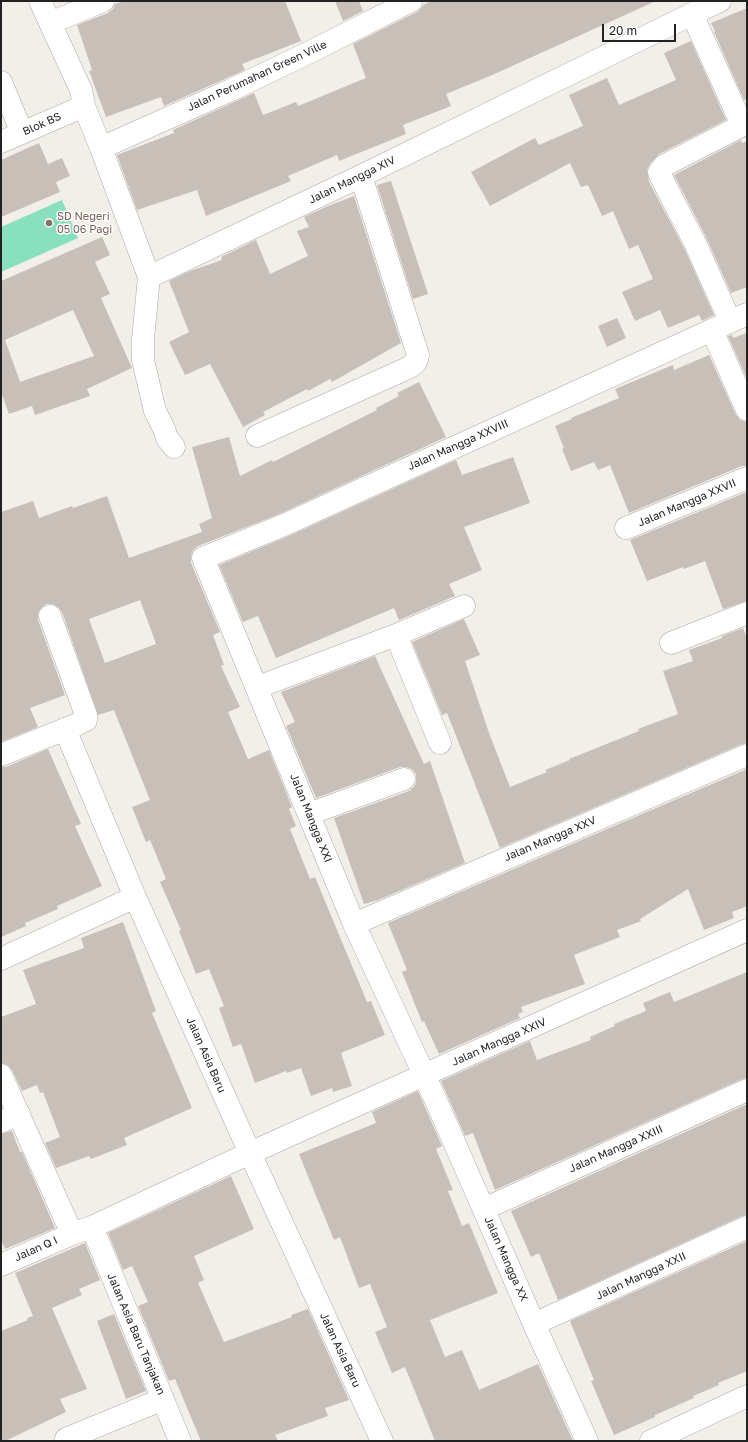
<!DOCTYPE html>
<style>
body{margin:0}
#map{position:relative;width:748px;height:1442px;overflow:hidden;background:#f2efe9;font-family:"Golos Text",sans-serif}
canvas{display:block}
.frame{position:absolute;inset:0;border:2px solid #222;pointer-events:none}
.scale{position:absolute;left:602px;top:24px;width:74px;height:18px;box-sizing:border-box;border:2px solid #222;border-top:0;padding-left:5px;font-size:12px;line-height:14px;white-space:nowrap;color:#222;-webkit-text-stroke:3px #fff;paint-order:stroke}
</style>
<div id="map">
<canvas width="748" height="1442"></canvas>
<div class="frame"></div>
<div class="scale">20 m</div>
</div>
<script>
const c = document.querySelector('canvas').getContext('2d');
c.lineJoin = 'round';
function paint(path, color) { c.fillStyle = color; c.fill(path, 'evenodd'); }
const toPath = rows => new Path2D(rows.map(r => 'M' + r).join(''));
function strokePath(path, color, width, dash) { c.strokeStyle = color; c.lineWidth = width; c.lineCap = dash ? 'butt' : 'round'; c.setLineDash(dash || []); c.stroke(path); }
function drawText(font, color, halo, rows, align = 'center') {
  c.font = font + ' "Golos Text",sans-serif'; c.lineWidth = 3; c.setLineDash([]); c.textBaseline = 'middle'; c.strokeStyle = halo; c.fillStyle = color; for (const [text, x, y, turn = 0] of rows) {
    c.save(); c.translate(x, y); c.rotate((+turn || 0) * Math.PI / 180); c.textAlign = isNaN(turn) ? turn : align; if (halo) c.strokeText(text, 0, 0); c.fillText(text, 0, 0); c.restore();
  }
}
const pitch = toPath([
 [62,200,78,238,1,272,1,227]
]);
const building = toPath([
 [124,1,285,1,301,41,242,64,245,70,164,106,161,97,106,117,89,71,92,70,77,25,108,13,113,9,115,4],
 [335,1,359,1,363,11,343,21],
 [431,1,656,1,490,76,446,94,451,106,403,125,406,134,339,161,337,155,288,176,291,181,206,216,197,190,137,210,117,155,174,133,173,130,254,93,263,115,296,102,298,106,366,78,353,44,417,12,421,8,423,5],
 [747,8,747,99,744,100,714,32,715,31,711,23],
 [691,41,726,120,659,154,650,164,647,170,649,182,684,248,714,315,702,321,699,315,668,328,660,310,635,321,622,292,653,279,638,245,629,249,613,211,602,216,588,185,581,187,570,163,490,206,471,172,535,138,539,145,583,126,569,95,607,78,619,105,676,80,664,53],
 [741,140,742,143,747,141,747,287,731,293,706,237,674,175],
 [39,143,48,164,62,158,70,176,56,182,60,192,1,217,1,160],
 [391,181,428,294,413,299,377,185],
 [354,196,401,343,332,382,330,379,308,391,307,389,263,412,265,415,243,427,210,364,185,375,169,342,189,332,169,281,190,271,222,260,221,257,256,240,270,274,308,256,297,231,309,227,304,217,328,206],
 [102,237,110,255,95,262,110,294,101,298,132,368,87,389,90,396,35,415,32,406,9,414,1,392,1,281],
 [73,310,94,356,20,382,5,340],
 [617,318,626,338,607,347,598,326],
 [747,333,747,379,728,336,732,335,733,338],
 [709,355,736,415,740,420,747,422,747,466,742,466,629,513,610,465,598,470,594,462,571,471,562,449,564,448,555,426,572,419,571,418,619,398,615,389,673,365,674,370],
 [419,382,446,437,279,514,198,546,193,550,191,556,191,563,220,632,213,635,224,665,221,666,240,707,228,712,248,759,269,750,292,807,289,809,296,826,290,829,310,879,315,877,367,1002,371,1001,385,1035,341,1053,352,1086,333,1092,332,1088,311,1096,301,1068,287,1073,286,1071,255,1083,241,1044,233,1047,219,1008,224,1006,209,969,196,974,179,931,181,930,160,882,166,879,150,840,146,842,132,807,150,800,114,710,98,715,62,612,58,607,53,604,46,604,41,608,38,613,38,620,65,695,30,708,38,727,1,742,1,512,33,501,39,518,72,506,73,508,107,496,129,558,202,532,199,524,212,518,192,447,229,437,240,476,272,460,273,462,377,410,376,408,399,396,397,393],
 [140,600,156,644,105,663,89,619],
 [513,457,530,503,464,527,482,570,449,584,455,596,399,620,394,608,276,658,258,616,243,622,219,565,289,536,456,460,462,475],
 [747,492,747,601,723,609,705,561,684,569,683,567,647,581,630,540],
 [464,619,480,655,465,661,489,733,510,787,547,772,545,770,570,760,569,759,639,731,638,729,678,714,663,671,693,661,689,650,722,638,722,636,743,628,747,638,747,743,742,744,500,848,447,713,442,715,412,642],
 [375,656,424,764,430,761,465,863,378,900,364,904,334,818,409,791,414,787,416,782,416,774,412,769,406,767,400,767,316,798,286,726,295,722,281,692],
 [48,749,81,824,75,826,102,886,57,906,58,909,25,923,26,926,1,937,1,767,6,767],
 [747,769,747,906,732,912,734,918,704,930,688,889,640,919,641,921,617,930,620,937,574,955,585,984,521,1007,523,1012,518,1014,520,1018,439,1054,424,1021,422,1022,402,972,407,970,388,923],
 [123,922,156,1011,152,1013,192,1108,124,1138,127,1145,91,1159,89,1156,56,1168,45,1143,60,1137,43,1092,40,1093,37,1085,22,1091,12,1070,8,1065,1,1063,1,1017,36,1004,23,970,84,948,81,938],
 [747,972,747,1078,742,1079,495,1190,473,1133,465,1136,441,1081,530,1041,537,1060,591,1040,590,1037,615,1026,614,1024,646,1011,643,1003,670,992,674,1002],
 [418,1091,442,1146,436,1149,453,1190,448,1191,462,1226,469,1223,498,1293,430,1320,445,1357,462,1350,479,1390,538,1364,573,1441,435,1441,405,1367,392,1373,375,1332,387,1327,370,1284,359,1288,340,1237,334,1240,299,1154,376,1123,372,1112],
 [747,1104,747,1215,742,1216,558,1300,539,1253,531,1257,511,1211],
 [12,1131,20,1152,22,1152,55,1228,5,1249,1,1239,1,1134],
 [231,1176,254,1229,194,1256,204,1280,198,1283,224,1342,292,1317,291,1315,308,1309,349,1400,325,1408,328,1416,275,1435,278,1441,201,1441,175,1379,169,1381,138,1306,148,1302,132,1266,123,1270,108,1233],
 [747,1241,747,1371,718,1383,719,1385,693,1396,694,1398,655,1415,655,1417,614,1435,591,1381,594,1380,570,1321],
 [85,1243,100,1280,79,1289,82,1295,52,1308,87,1389,60,1399,66,1412,5,1441,1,1441,1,1331,28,1320,27,1318,33,1316,15,1273],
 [114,1314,146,1391,126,1399,97,1321]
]);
const minor = toPath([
 [40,1,81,90,84,106,101,148,149,277,143,339,143,360,155,411,164,429,167,438,174,447],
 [692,14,742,125],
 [50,23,103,1],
 [1,82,22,133],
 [1,142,84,106],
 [101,148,231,90,312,51,411,1],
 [149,277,361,176,692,14,720,1],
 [730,321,695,243,661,177,659,172,665,165,747,123],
 [712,330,747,410],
 [257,436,410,367,416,362,418,355,361,176],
 [626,528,747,478],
 [396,635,440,743],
 [671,643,747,613],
 [258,687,396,635,464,606],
 [65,729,135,897,250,1153,382,1441],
 [1,755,78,724,86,720,86,715,50,616],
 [309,814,404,779],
 [354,924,747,755],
 [1,959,135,897],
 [1,1075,72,1234],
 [1,1122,19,1114],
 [484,1209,747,1090],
 [92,1227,180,1441],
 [1,1265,72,1234,92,1227,250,1153,747,930],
 [534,1324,747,1227],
 [66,1439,163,1399],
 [587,1441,534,1324,433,1094,354,924,203,558,284,525,747,314],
 [651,1441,747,1396]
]);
const markers = [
 [49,223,4,"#8d6e63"]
];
const streetNames = [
 ["Jalan Perumahan Green Ville",257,76,-25],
 ["Blok BS",42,124,-24],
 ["Jalan Mangga XIV",352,180,-26],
 ["Jalan Mangga XXVIII",458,445,-24],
 ["Jalan Mangga XXVII",687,503,-23],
 ["Jalan Mangga XXI",311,818,68],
 ["Jalan Mangga XXV",550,839,-23],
 ["Jalan Mangga XXIV",499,1042,-24],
 ["Jalan Asia Baru",206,1055,66],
 ["Jalan Mangga XXIII",616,1149,-24],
 ["Jalan Q I",36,1249,-24],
 ["Jalan Mangga XX",506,1259,66],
 ["Jalan Mangga XXII",641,1276,-25],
 ["Jalan Asia Baru Tanjakan",136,1334,67],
 ["Jalan Asia Baru",340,1350,65]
];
const educationNames = [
 ["SD Negeri",57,217],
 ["05 06 Pagi",57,230]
];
paint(pitch, '#88e0be');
paint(building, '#c7bfb8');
strokePath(minor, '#a9a9a9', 23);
strokePath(minor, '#fff', 22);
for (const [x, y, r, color] of markers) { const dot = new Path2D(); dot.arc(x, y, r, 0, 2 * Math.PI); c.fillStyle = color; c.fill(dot); strokePath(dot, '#fff', 1.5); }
drawText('11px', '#222', '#fff', streetNames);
drawText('11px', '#785e54', '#fff', educationNames, 'left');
</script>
